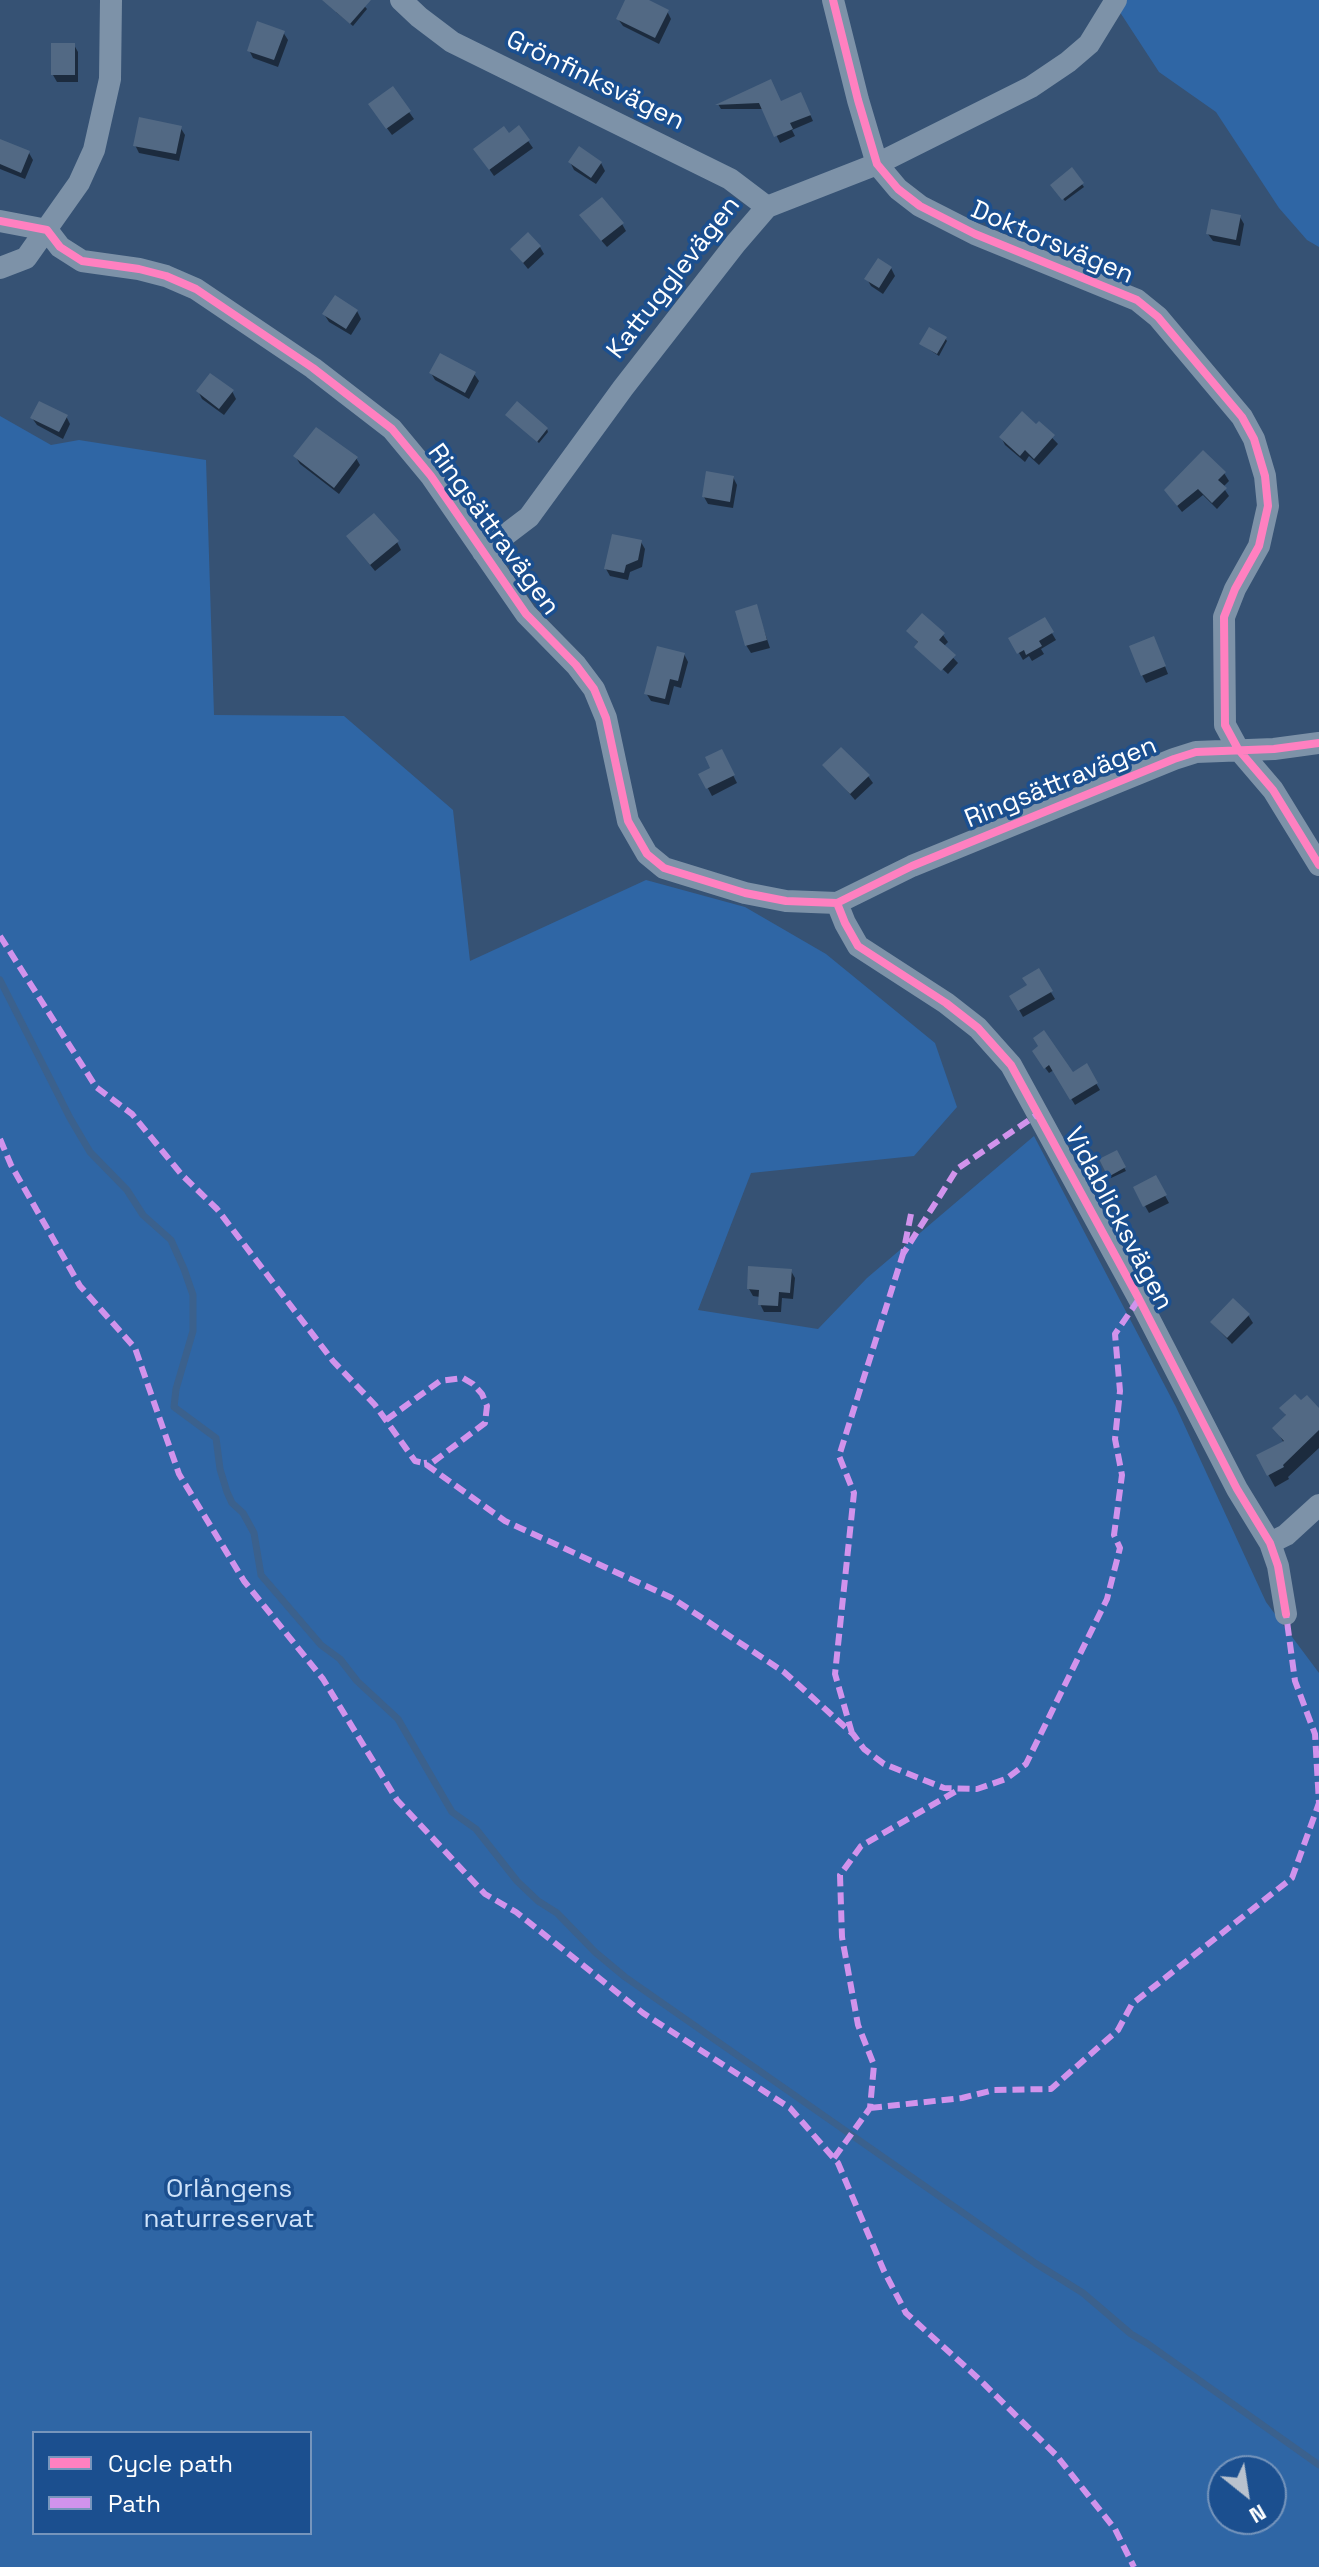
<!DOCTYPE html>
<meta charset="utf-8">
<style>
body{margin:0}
#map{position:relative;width:1319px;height:2567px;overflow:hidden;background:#365274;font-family:"Space Grotesk",sans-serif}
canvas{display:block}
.legend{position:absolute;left:32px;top:2431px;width:280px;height:104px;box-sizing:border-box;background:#1b4f8f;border:2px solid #7695bc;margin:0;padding:10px 14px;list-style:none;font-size:24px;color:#fff}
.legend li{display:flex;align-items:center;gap:16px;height:40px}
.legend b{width:40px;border:2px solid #7695bc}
.north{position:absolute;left:1207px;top:2455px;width:80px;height:80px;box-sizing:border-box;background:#1b4f8f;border:2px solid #7695bc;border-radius:50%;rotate:150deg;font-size:22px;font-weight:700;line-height:32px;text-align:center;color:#fff}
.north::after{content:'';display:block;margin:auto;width:28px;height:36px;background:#b9c2ce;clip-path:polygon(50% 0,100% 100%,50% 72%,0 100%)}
</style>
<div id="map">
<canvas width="1319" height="2567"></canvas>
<ul class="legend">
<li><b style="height:10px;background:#ff80c0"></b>Cycle path</li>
<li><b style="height:10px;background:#d193ec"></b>Path</li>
</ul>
<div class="north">N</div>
</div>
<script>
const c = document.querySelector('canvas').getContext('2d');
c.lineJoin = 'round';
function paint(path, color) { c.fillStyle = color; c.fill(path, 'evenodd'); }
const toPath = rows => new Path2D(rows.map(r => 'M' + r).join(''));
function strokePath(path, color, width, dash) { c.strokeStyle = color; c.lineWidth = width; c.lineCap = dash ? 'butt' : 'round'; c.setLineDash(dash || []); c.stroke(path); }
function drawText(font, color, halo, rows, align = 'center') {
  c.font = font + ' "Space Grotesk",sans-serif'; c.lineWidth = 7; c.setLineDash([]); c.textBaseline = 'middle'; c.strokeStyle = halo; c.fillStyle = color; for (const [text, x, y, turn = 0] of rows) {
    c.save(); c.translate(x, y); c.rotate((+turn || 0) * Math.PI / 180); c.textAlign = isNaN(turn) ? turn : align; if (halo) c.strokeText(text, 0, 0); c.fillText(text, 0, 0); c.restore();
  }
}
const green = toPath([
 [1112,0,1319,0,1319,247,1307,240,1279,208,1216,112,1159,72],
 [0,416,51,445,79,440,206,460,214,715,344,716,453,810,470,961,646,880,745,907,826,954,935,1043,957,1107,914,1156,751,1173,698,1310,818,1329,867,1278,1034,1136,1176,1407,1266,1602,1319,1673,1319,2567,0,2567],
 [34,2433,310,2433,310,2533,34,2533],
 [1223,2471,1271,2471,1271,2519,1223,2519]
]);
const shadow = toPath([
 [342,0,359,0,367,9,353,26,336,12],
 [628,0,644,0,667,11,671,19,659,44,623,26,618,19],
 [283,32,288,40,278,67,253,58,249,50],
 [74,45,78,52,78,82,57,82,53,75],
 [770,81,781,103,804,101,813,121,792,130,795,136,780,143,764,109,721,109,718,104],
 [375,112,409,112,414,119,392,135],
 [180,127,185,135,179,161,139,153,135,145],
 [519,128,533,148,494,176,480,156],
 [0,141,29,153,33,160,25,179,0,169],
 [570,162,601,163,605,171,596,184,574,170],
 [1072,170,1084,187,1065,201,1052,185],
 [1240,217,1244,224,1240,246,1213,241,1208,234],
 [586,223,622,224,626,231,607,247],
 [540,247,544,254,528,269,512,249],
 [891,268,895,276,883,294,871,286,867,279],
 [357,311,361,319,351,335,329,322,324,314],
 [945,338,947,341,939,356,921,344],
 [431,373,474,374,479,381,469,399,435,380],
 [198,391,232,391,236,399,224,415,202,399],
 [66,416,70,424,63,439,37,425,32,418],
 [510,418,547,429,548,432,539,443],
 [1039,424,1058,444,1039,465,1029,456,1025,462,1005,445,1001,437,1036,427],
 [295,456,356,458,360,465,339,494,300,464],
 [1224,473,1229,481,1223,487,1229,496,1217,509,1203,495,1182,512,1171,498],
 [733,477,737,485,733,508,708,504,704,497],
 [397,542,401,550,375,571,353,544],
 [641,542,645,549,642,567,630,572,628,580,610,576,606,569],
 [756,607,770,648,751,653,746,645],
 [1044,620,1056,640,1041,649,1044,654,1032,661,1029,656,1023,660,1011,639],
 [909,631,943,635,948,642,943,647,958,663,948,674,919,648,919,644],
 [1157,646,1168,674,1146,683,1142,675],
 [684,654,688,662,681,688,674,686,669,705,651,701,646,693],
 [721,751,737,783,712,796,701,775,712,769],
 [825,765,868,776,873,783,855,800],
 [1038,971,1055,999,1023,1017,1012,997,1030,986],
 [1037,1057,1073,1074,1086,1066,1100,1090,1075,1105,1054,1070,1049,1073],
 [1116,1153,1126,1171,1111,1178,1102,1160],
 [1155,1177,1169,1203,1149,1213,1135,1188],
 [791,1271,795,1278,793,1299,782,1298,781,1312,764,1312,760,1304,760,1297,753,1296,749,1289],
 [1248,1315,1253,1323,1232,1344,1212,1323],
 [1282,1408,1319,1411,1319,1448,1288,1477,1289,1479,1275,1487,1258,1456,1284,1443,1275,1428,1287,1417]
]);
const stream = toPath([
 [0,980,70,1118,90,1152,127,1190,143,1215,171,1240,184,1269,193,1295,193,1331,176,1389,174,1407,216,1438,220,1469,227,1492,232,1503,243,1513,254,1533,261,1575,321,1645,340,1659,357,1681,398,1719,452,1812,476,1829,517,1881,538,1901,557,1913,595,1952,625,1977,1035,2263,1083,2293,1131,2334,1148,2344,1319,2465]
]);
const building = toPath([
 [322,0,371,0,350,24],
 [625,0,649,0,669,10,655,38,616,19],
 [257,21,285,31,274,60,247,51],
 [51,43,75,43,75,75,51,75],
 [771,79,781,101,801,92,811,115,790,123,793,129,774,137,759,103,715,105],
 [393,86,411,111,386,129,368,104],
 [139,117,182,126,176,154,133,146],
 [519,125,530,140,489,170,473,149,504,126,509,133],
 [0,139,30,151,21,173,0,164],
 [579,146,602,162,591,178,568,162],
 [1072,167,1084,183,1062,200,1050,185],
 [602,197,624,223,601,241,579,215],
 [1211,209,1241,215,1236,240,1206,234],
 [528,232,541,246,523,263,510,249],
 [878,258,892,267,879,288,864,279],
 [335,295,358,310,346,329,322,314],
 [929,327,947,337,937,354,919,344],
 [440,353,476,372,465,393,429,373],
 [210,373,234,390,219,409,196,391],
 [39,401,68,415,59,432,30,418],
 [517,401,548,428,537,442,505,415],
 [1022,411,1036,424,1039,421,1055,435,1034,459,1025,450,1020,456,999,437],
 [316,427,358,457,334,488,293,456],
 [1203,450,1226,472,1218,480,1227,488,1212,503,1198,489,1177,506,1164,490],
 [706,471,734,476,730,502,702,497],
 [374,513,399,541,370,565,346,536],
 [612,534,642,540,638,560,626,565,624,573,604,569],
 [757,604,767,640,745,646,735,611],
 [922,613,945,633,939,640,956,655,941,671,914,647,918,642,906,631],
 [1045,617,1054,632,1039,641,1042,646,1026,655,1024,650,1017,654,1008,638],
 [1154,636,1166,666,1141,676,1129,646],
 [657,646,685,653,678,681,670,679,665,699,644,694],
 [841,747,870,775,850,794,822,765],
 [722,749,735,775,706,789,698,774,710,768,705,757],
 [1039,968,1053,991,1018,1011,1009,996,1027,985,1022,978],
 [1044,1030,1073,1072,1087,1063,1098,1083,1070,1100,1049,1065,1044,1069,1032,1051,1038,1046,1033,1038],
 [1117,1150,1126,1167,1108,1177,1099,1159],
 [1156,1175,1167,1195,1143,1207,1133,1187],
 [748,1266,792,1269,790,1293,779,1292,778,1306,758,1305,759,1290,747,1289],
 [1233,1298,1250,1314,1227,1338,1210,1322],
 [1295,1394,1301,1400,1307,1395,1319,1408,1319,1430,1283,1465,1284,1467,1267,1476,1256,1455,1284,1441,1272,1428,1286,1415,1279,1408]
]);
const street = toPath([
 [401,0,419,17,452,42,730,179,767,207],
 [833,0,858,100,877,164,898,189,920,206,975,234,1137,300,1158,317,1242,417,1254,439,1265,476,1268,506,1259,546,1235,589,1224,617,1225,725,1238,749,1273,790,1319,865],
 [0,221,47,230,60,247,82,261,139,269,166,276,196,289,313,368,392,429,431,476,526,614,576,665,594,689,606,718,628,821,647,854,664,868,745,893,786,901,837,903,912,866,1174,759,1196,752,1274,749,1319,743],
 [0,268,26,258,79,183,94,150,110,79,111,0],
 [483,552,529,517,623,388,736,243,767,207,877,164,1031,87,1068,62,1089,44,1116,0],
 [837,903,845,923,858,946,946,1003,978,1028,1011,1065,1139,1299,1237,1489,1270,1543,1278,1566,1286,1614],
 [1270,1543,1286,1535,1319,1505]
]);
const quiet = toPath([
 [0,936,96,1087,132,1114,182,1175,217,1209,333,1361,375,1405,415,1461,424,1463,505,1521,672,1598,784,1672,853,1734,864,1749,884,1764,944,1788,977,1789,1006,1779,1026,1764,1107,1599,1120,1548,1114,1535,1122,1475,1115,1439,1120,1391,1115,1334,1139,1299],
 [0,1139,11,1165,80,1286,135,1348,179,1474,244,1581,323,1679,397,1800,485,1894,516,1912,643,2013,790,2108,838,2163,884,2271,906,2313,979,2379,1056,2455,1115,2529,1134,2567],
 [911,1214,903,1254,957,1169,1038,1114],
 [386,1420,440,1381,463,1378,473,1384,482,1394,487,1406,485,1423,433,1462,424,1463],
 [852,1733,835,1674,854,1493,839,1456,903,1254],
 [870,2108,962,2098,994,2090,1051,2089,1118,2030,1132,2004,1292,1878,1319,1803,1315,1734,1295,1681,1286,1614],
 [834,2158,870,2108,874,2065,858,2025,842,1937,840,1875,861,1846,958,1790]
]);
const cycleway = toPath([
 [833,0,858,100,877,164,898,189,920,206,975,234,1137,300,1158,317,1242,417,1254,439,1265,476,1268,506,1259,546,1235,589,1224,617,1225,725,1238,749,1273,790,1319,865],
 [0,221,47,230,60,247,82,261,139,269,166,276,196,289,313,368,392,429,431,476,526,614,576,665,594,689,606,718,628,821,647,854,664,868,745,893,786,901,837,903,912,866,1174,759,1196,752,1274,749,1319,743],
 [837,903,845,923,858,946,946,1003,978,1028,1011,1065,1139,1299,1237,1489,1270,1543,1278,1566,1286,1614]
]);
const streetNames = [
 ["Grönfinksvägen",595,81,26],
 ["Doktorsvägen",1052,243,23],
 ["Kattugglevägen",674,278,-52],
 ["Ringsättravägen",493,530,54],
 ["Ringsättravägen",1061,783,-22],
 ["Vidablicksvägen",1118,1219,62]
];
const parkNames = [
 ["Orlångens",229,2190],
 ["naturreservat",229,2220]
];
paint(green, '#2f66a5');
paint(shadow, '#0007');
strokePath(stream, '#3b618d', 7);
paint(building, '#526984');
strokePath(street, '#7d92a8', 22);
strokePath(quiet, '#d193ec', 6, [12, 6]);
strokePath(cycleway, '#ff80c0', 8);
drawText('26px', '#fff', '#1b4f8f', streetNames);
drawText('26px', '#cfe3fa', '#1b4f8f', parkNames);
</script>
